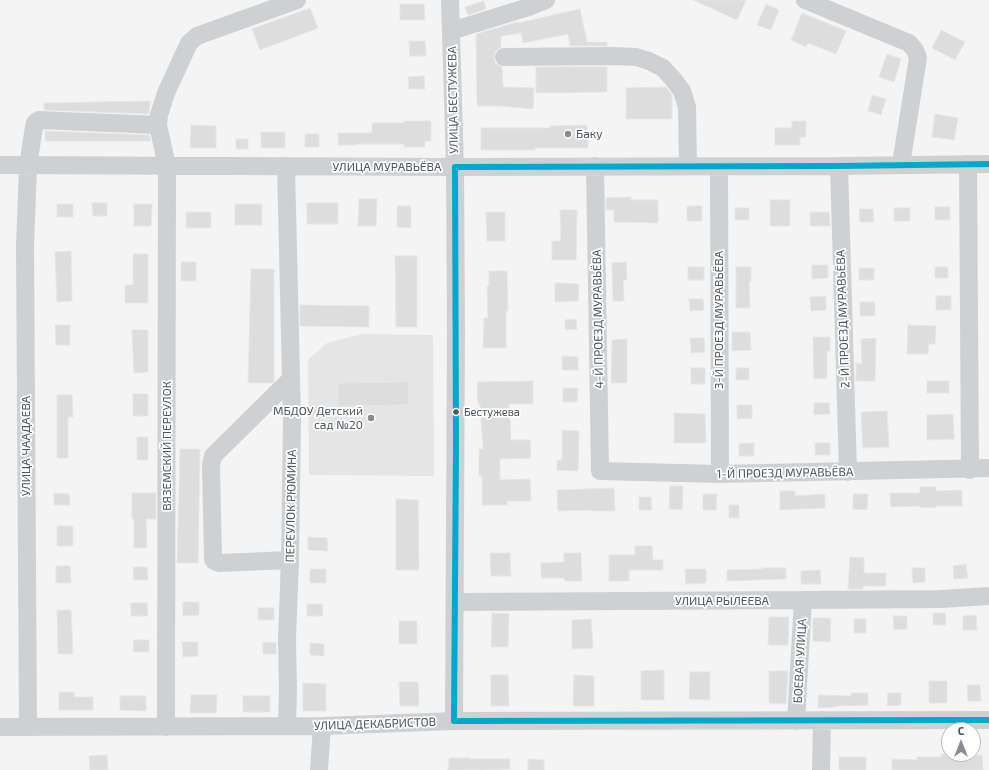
<!DOCTYPE html>
<meta charset="utf-8">
<style>
body{margin:0}
#map{position:relative;width:989px;height:770px;overflow:hidden;background:#f4f4f4;font-family:"Exo 2",sans-serif}
canvas{display:block}
.north{position:absolute;left:941px;top:722px;width:40px;height:40px;box-sizing:border-box;background:#fff;border:1px solid #b7bbc0;border-radius:50%;rotate:0deg;font-size:11px;font-weight:700;line-height:16px;text-align:center;color:#4a5661}
.north::after{content:'';display:block;margin:auto;width:14px;height:18px;background:#868d94;clip-path:polygon(50% 0,100% 100%,50% 72%,0 100%)}
</style>
<div id="map">
<canvas width="989" height="770"></canvas>
<div class="north">С</div>
</div>
<script>
const c = document.querySelector('canvas').getContext('2d');
c.lineJoin = 'round';
function paint(path, color) { c.fillStyle = color; c.fill(path, 'evenodd'); }
const toPath = rows => new Path2D(rows.map(r => 'M' + r).join(''));
function strokePath(path, color, width, dash) { c.strokeStyle = color; c.lineWidth = width; c.lineCap = dash ? 'butt' : 'round'; c.setLineDash(dash || []); c.stroke(path); }
function drawText(font, color, halo, rows, align = 'center') {
  c.font = font + ' "Exo 2",sans-serif'; c.lineWidth = 3.5; c.setLineDash([]); c.textBaseline = 'middle'; c.strokeStyle = halo; c.fillStyle = color; for (const [text, x, y, turn = 0] of rows) {
    c.save(); c.translate(x, y); c.rotate((+turn || 0) * Math.PI / 180); c.textAlign = isNaN(turn) ? turn : align; if (halo) c.strokeText(text, 0, 0); c.fillText(text, 0, 0); c.restore();
  }
}
const education = toPath([
 [361,334,433,335,434,476,309,475,308,360,327,343]
]);
const building = toPath([
 [693,0,746,0,737,20,693,0],
 [484,1,486,9,468,15,465,7,484,1],
 [400,4,424,4,425,20,400,20,400,4],
 [766,4,779,10,771,30,757,25,766,4],
 [310,8,318,28,260,50,252,29,310,8],
 [580,9,587,42,607,42,607,46,570,46,568,34,523,43,521,33,501,36,501,47,495,52,494,57,495,63,502,67,503,87,534,88,533,109,500,106,477,106,476,34,517,22,518,23,580,9],
 [802,13,846,31,836,54,808,43,806,47,791,40,802,13],
 [941,30,965,42,955,60,932,48,941,30],
 [409,41,425,41,426,56,410,56,409,41],
 [887,54,901,59,894,82,879,77,887,54],
 [536,67,607,67,607,92,536,93,536,67],
 [424,76,425,89,409,89,408,77,424,76],
 [666,87,672,95,672,119,626,119,626,88,666,87],
 [872,95,886,99,881,115,868,111,872,95],
 [150,101,149,114,44,110,44,103,150,101],
 [935,114,958,118,954,140,932,137,935,114],
 [404,121,431,121,431,141,425,141,425,147,404,147,404,144,356,144,356,145,338,145,338,133,372,133,372,123,404,123,404,121],
 [792,121,806,121,806,137,800,137,800,145,775,145,775,128,792,128,792,121],
 [191,125,216,126,216,148,190,148,191,125],
 [587,125,588,148,535,148,535,150,481,150,481,128,550,128,550,126,587,125],
 [45,131,149,135,151,141,45,141,45,131],
 [261,132,285,132,285,148,261,148,261,132],
 [305,134,319,134,319,147,305,147,305,134],
 [236,139,248,139,248,149,236,149,236,139],
 [631,197,631,200,658,200,658,223,614,222,614,210,606,210,606,198,631,197],
 [359,199,377,199,376,226,358,226,359,199],
 [770,200,790,200,790,226,770,226,770,200],
 [92,203,107,203,107,216,93,216,92,203],
 [307,203,338,203,338,224,307,224,307,203],
 [57,204,73,204,73,217,57,217,57,204],
 [134,204,152,204,151,226,134,226,134,204],
 [235,204,262,204,262,225,235,225,235,204],
 [397,206,411,206,411,228,397,227,397,206],
 [687,206,702,206,702,221,687,221,687,206],
 [935,207,950,207,950,220,935,220,935,207],
 [735,208,749,208,749,220,735,220,735,208],
 [894,208,910,208,910,221,894,221,894,208],
 [859,209,873,209,874,222,860,222,859,209],
 [560,210,577,210,576,260,552,260,552,241,561,241,560,210],
 [186,212,211,212,211,228,186,228,186,212],
 [486,212,505,212,505,241,487,241,486,212],
 [810,212,829,212,830,226,810,226,810,212],
 [71,251,72,301,57,302,55,252,71,251],
 [133,254,148,254,148,303,125,303,125,285,133,285,133,254],
 [395,256,417,256,417,327,396,327,395,256],
 [181,262,196,262,196,281,181,281,181,262],
 [626,262,627,280,623,280,624,301,613,301,612,263,626,262],
 [812,265,828,265,828,278,812,279,812,265],
 [688,267,704,267,704,280,688,280,688,267],
 [736,267,751,267,751,282,749,282,750,308,736,308,736,267],
 [935,267,948,267,948,278,935,278,935,267],
 [859,268,874,268,874,280,859,280,859,268],
 [251,269,274,269,274,382,272,383,248,383,251,269],
 [489,271,507,271,508,311,506,311,506,348,483,348,484,318,488,318,487,286,489,286,489,271],
 [555,283,579,284,578,301,555,302,555,283],
 [826,296,826,310,811,311,810,297,826,296],
 [936,296,951,296,951,310,936,310,936,296],
 [689,299,703,299,704,310,690,311,689,299],
 [860,302,875,302,875,316,860,316,860,302],
 [300,305,369,306,369,327,300,326,300,305],
 [576,319,577,329,565,330,565,320,576,319],
 [55,325,70,325,70,345,56,345,55,325],
 [908,325,936,326,935,344,929,344,928,354,907,354,908,325],
 [132,330,148,330,148,372,134,373,132,330],
 [732,332,750,332,751,350,732,351,732,332],
 [813,337,830,337,830,351,827,351,827,378,814,379,813,337],
 [690,338,704,338,705,352,691,353,690,338],
 [876,338,875,381,856,381,856,363,862,364,861,339,876,338],
 [627,339,627,383,611,383,612,340,627,339],
 [562,356,578,357,578,370,562,370,562,356],
 [691,368,705,368,705,384,691,384,691,368],
 [736,368,749,368,749,380,736,380,736,368],
 [533,381,533,404,509,404,511,440,530,440,531,458,500,459,500,480,530,479,531,501,507,501,508,505,482,505,482,476,479,476,479,449,483,449,480,404,478,404,477,382,533,381],
 [927,381,949,381,949,393,927,393,927,381],
 [409,382,408,405,338,406,338,383,409,382],
 [563,388,578,388,577,402,563,402,563,388],
 [133,394,148,394,148,416,133,416,133,394],
 [57,395,72,395,73,417,68,417,68,458,57,458,57,395],
 [814,403,829,403,830,414,814,415,814,403],
 [737,405,752,405,752,418,737,419,737,405],
 [887,411,889,447,863,448,861,412,887,411],
 [674,413,705,414,706,443,674,443,674,413],
 [953,414,954,439,927,440,927,415,953,414],
 [562,430,579,431,578,471,557,470,557,460,562,460,562,430],
 [137,437,148,437,148,460,137,460,137,437],
 [754,443,754,456,739,456,739,444,754,443],
 [815,443,830,443,830,455,815,455,815,443],
 [180,449,200,449,198,563,177,563,180,449],
 [670,486,683,486,682,510,669,509,670,486],
 [920,487,936,487,936,491,962,490,962,506,936,506,936,508,920,507,920,506,891,507,890,493,920,493,920,487],
 [614,488,615,511,593,511,593,510,558,511,557,490,614,488],
 [780,491,795,491,795,496,825,494,825,508,780,510,780,491],
 [54,493,69,494,70,505,54,505,54,493],
 [132,493,156,493,156,519,146,519,147,548,134,548,134,519,132,519,132,493],
 [703,494,717,494,716,510,703,510,703,494],
 [853,494,868,494,867,510,853,509,853,494],
 [639,497,651,497,652,510,639,510,639,497],
 [396,499,418,500,419,570,396,570,396,499],
 [729,505,739,505,739,518,729,518,729,505],
 [57,526,73,526,73,546,57,546,57,526],
 [308,537,327,538,328,551,308,550,308,537],
 [635,546,652,546,653,560,663,560,663,570,629,570,629,581,609,581,609,555,635,555,635,546],
 [490,553,510,553,511,576,491,576,490,553],
 [564,553,581,553,582,581,565,581,564,578,541,578,541,563,564,562,564,553],
 [850,557,864,558,864,573,886,573,886,586,863,586,863,589,848,589,850,557],
 [966,564,968,578,954,579,953,566,966,564],
 [56,566,70,566,71,583,56,583,56,566],
 [133,567,147,567,148,580,134,580,133,567],
 [762,568,786,568,786,579,727,581,727,570,762,569,762,568],
 [912,568,925,568,925,582,913,583,912,568],
 [310,569,326,569,326,583,310,583,310,569],
 [685,569,706,569,706,583,686,584,685,569],
 [820,570,821,584,801,584,801,571,820,570],
 [183,602,199,602,199,615,183,616,183,602],
 [131,603,147,603,148,616,131,616,131,603],
 [307,604,322,604,323,616,307,616,307,604],
 [258,608,274,608,274,620,258,620,258,608],
 [57,610,71,610,73,654,58,654,57,610],
 [492,613,509,614,508,647,491,647,492,613],
 [933,613,945,613,946,625,933,625,933,613],
 [976,615,977,630,963,630,963,616,976,615],
 [893,616,907,616,907,629,894,630,893,616],
 [769,617,789,617,788,645,768,645,769,617],
 [813,618,831,618,830,642,813,641,813,618],
 [591,619,593,648,572,649,572,620,591,619],
 [854,619,866,619,866,633,854,633,854,619],
 [399,621,417,621,417,644,399,644,399,621],
 [134,640,149,640,149,652,133,652,134,640],
 [182,642,198,642,198,656,183,657,182,642],
 [263,642,276,643,276,654,263,654,263,642],
 [310,643,324,644,324,656,310,655,310,643],
 [664,670,664,700,641,700,641,671,664,670],
 [769,671,788,671,786,704,769,703,769,671],
 [690,672,710,672,710,700,689,699,690,672],
 [491,675,508,675,509,706,491,706,491,675],
 [574,675,594,676,594,706,573,706,574,675],
 [929,681,947,681,947,703,929,703,929,681],
 [399,682,418,682,419,706,400,706,399,682],
 [303,683,326,684,326,711,303,711,303,683],
 [967,685,980,685,981,701,968,701,967,685],
 [59,692,74,692,74,697,93,697,93,710,59,710,59,692],
 [851,693,868,693,868,705,836,706,836,707,818,708,818,695,851,696,851,693],
 [888,693,901,693,901,705,887,706,888,693],
 [191,695,217,695,216,713,190,713,191,695],
 [120,696,146,696,146,711,120,710,120,696],
 [243,696,270,696,270,712,243,712,243,696],
 [941,754,951,754,951,756,982,755,983,770,892,770,892,759,917,760,917,757,941,757,941,754],
 [107,755,108,770,90,770,89,756,107,755],
 [839,757,866,757,866,770,839,770,839,757],
 [449,758,470,758,470,759,510,759,510,769,448,770,449,758],
 [528,759,544,760,544,770,528,770,528,759]
]);
const minor = toPath([
 [450,0,455,167,456,331,454,721],
 [805,0,909,43,915,50,918,58,901,164],
 [451,31,529,7,546,0],
 [504,57,612,56,636,57,649,61,663,68,673,79,682,91,687,107,688,166],
 [968,164,970,470],
 [0,165,455,167,839,166,989,164],
 [286,166,292,420,290,560,287,639,288,690,287,726],
 [595,166,600,471,720,474,989,468],
 [839,166,848,472],
 [719,167,720,474],
 [290,560,219,563,214,561,213,559,211,465,213,456,291,379],
 [455,602,803,600,942,599,989,596],
 [796,721,803,600],
 [0,727,322,726,454,721,989,720],
 [28,727,25,246,28,166,34,127,35,123,39,120,158,125],
 [166,727,167,166,158,125,159,115,166,93,189,43,197,36,297,0],
 [319,770,322,726],
 [821,770,822,720]
]);
const bus1 = toPath([
 [989,164,839,166,455,167,456,445,454,721,989,720]
]);
const markers = [
 [568,134,4,"#868d94"],
 [456,412,3.5,"#4a5661"],
 [371,418,4,"#868d94"]
];
const busNames = [
 ["Бестужева",464,412]
];
const streetNames = [
 ["УЛИЦА БЕСТУЖЕВА",453,100,-91],
 ["УЛИЦА МУРАВЬЁВА",387,167],
 ["4-Й ПРОЕЗД МУРАВЬЁВА",598,319,-91],
 ["2-Й ПРОЕЗД МУРАВЬЁВА",843,319,-92],
 ["3-Й ПРОЕЗД МУРАВЬЁВА",719,320,-90],
 ["УЛИЦА ЧААДАЕВА",26,446,-90],
 ["ВЯЗЕМСКИЙ ПЕРЕУЛОК",167,446,-90],
 ["1-Й ПРОЕЗД МУРАВЬЁВА",785,473,-1],
 ["ПЕРЕУЛОК РЮМИНА",291,506,-89],
 ["УЛИЦА РЫЛЕЕВА",722,601],
 ["БОЕВАЯ УЛИЦА",800,661,-87],
 ["УЛИЦА ДЕКАБРИСТОВ",375,724,-2]
];
const poiNames = [
 ["Баку",576,134],
 ["МБДОУ Детский",363,411,"right"],
 ["сад №20",363,425,"right"]
];
paint(education, '#e6e5e6');
paint(building, '#ddddde');
strokePath(building, '#e5e6e7', 1);
strokePath(minor, '#ced0d2', 18);
strokePath(bus1, '#00a9ce', 6);
for (const [x, y, r, color] of markers) { const dot = new Path2D(); dot.arc(x, y, r, 0, 2 * Math.PI); c.fillStyle = color; c.fill(dot); strokePath(dot, '#fff', 1.5); }
drawText('11px', '#4a5661', '#fff', busNames, 'left');
drawText('12px', '#4a5661', '#fff', streetNames);
drawText('12px', '#4a5661', '#fff', poiNames, 'left');
</script>
